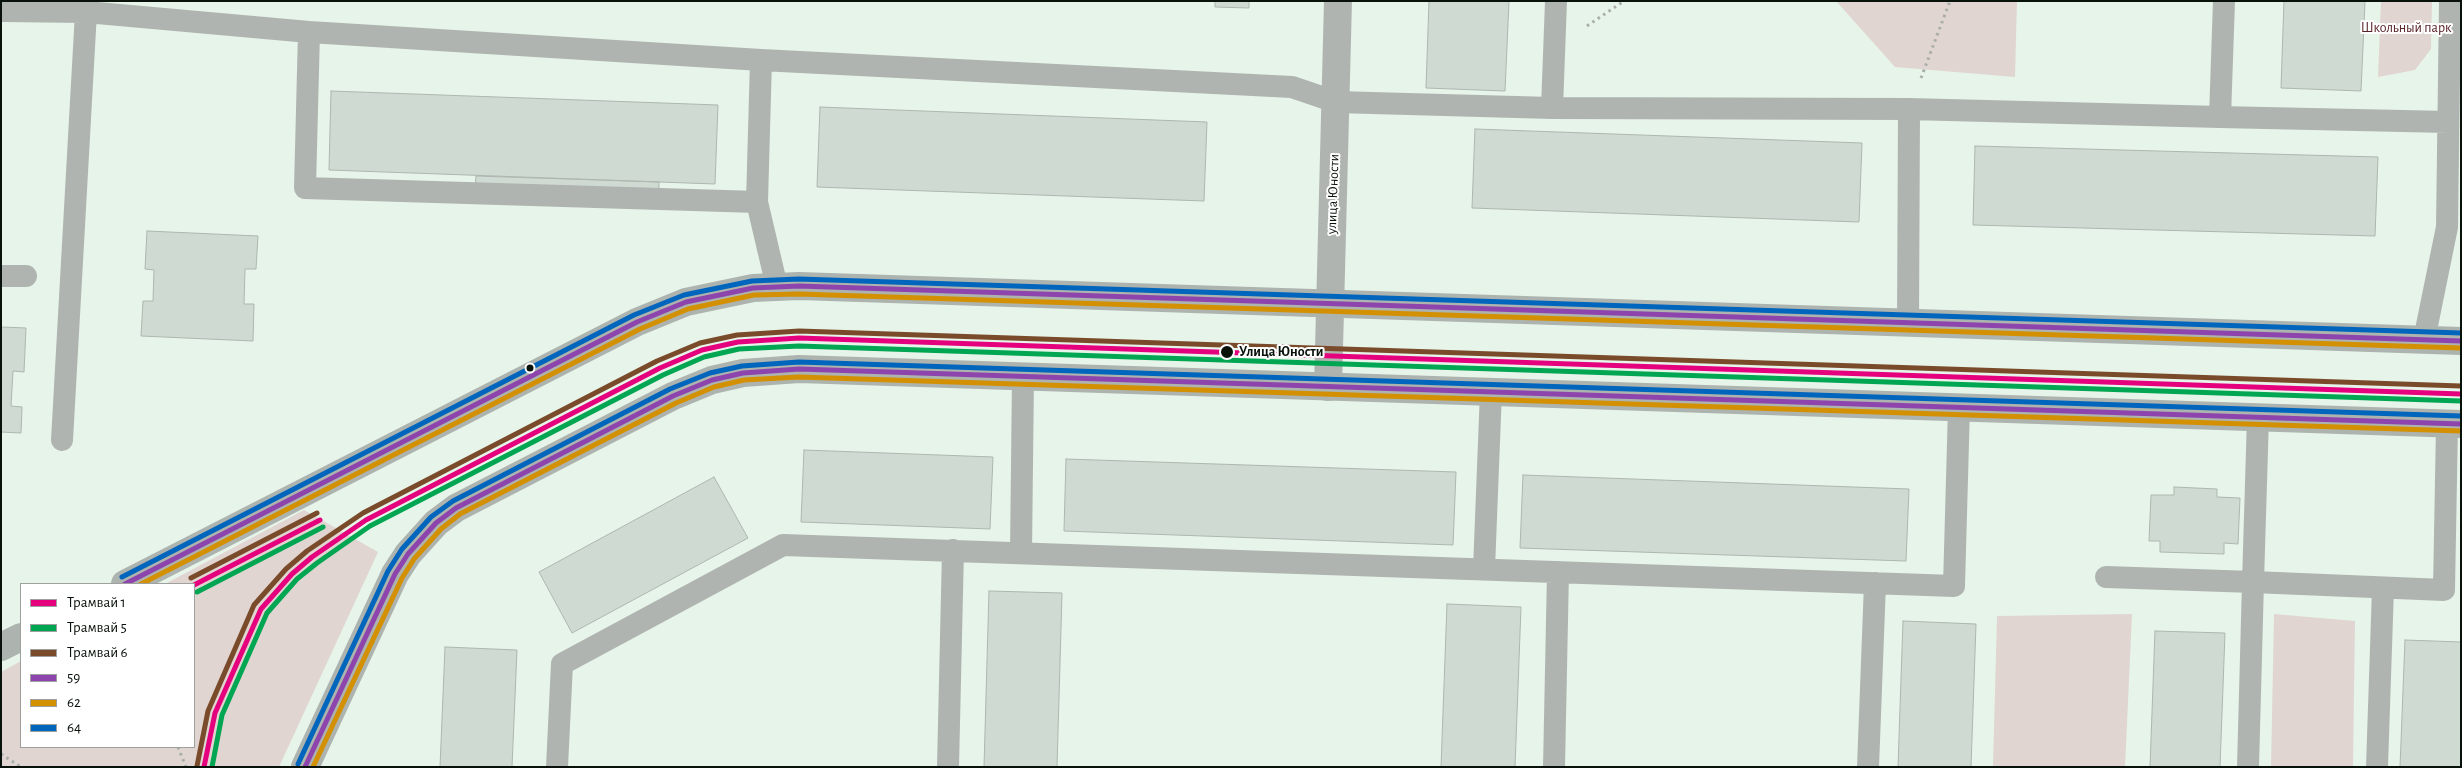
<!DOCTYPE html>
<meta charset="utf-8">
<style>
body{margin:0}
#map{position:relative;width:2462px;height:768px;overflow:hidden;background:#e7f4ea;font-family:"Alegreya Sans",sans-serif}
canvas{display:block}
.frame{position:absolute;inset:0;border:2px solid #09110b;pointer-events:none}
.legend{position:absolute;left:20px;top:583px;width:175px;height:165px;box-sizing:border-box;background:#fff;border:1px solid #9da09d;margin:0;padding:6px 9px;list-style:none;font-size:15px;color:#09110b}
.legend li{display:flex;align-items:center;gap:10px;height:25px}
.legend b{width:25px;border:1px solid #9da09d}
</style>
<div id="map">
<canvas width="2462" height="768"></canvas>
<div class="frame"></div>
<ul class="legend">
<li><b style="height:6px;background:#e5007d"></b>Трамвай 1</li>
<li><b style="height:6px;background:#00a651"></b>Трамвай 5</li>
<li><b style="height:6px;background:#7a4b2a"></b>Трамвай 6</li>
<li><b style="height:6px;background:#8e44ad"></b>59</li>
<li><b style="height:6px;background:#d39002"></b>62</li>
<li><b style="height:6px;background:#0065bd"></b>64</li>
</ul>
</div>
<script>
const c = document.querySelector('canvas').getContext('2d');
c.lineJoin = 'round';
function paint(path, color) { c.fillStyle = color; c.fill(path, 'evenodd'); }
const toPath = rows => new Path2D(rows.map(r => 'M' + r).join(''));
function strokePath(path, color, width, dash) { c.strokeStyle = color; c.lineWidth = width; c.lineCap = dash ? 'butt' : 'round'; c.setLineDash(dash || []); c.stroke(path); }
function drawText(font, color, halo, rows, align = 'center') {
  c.font = font + ' "Alegreya Sans",sans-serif'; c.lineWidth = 4; c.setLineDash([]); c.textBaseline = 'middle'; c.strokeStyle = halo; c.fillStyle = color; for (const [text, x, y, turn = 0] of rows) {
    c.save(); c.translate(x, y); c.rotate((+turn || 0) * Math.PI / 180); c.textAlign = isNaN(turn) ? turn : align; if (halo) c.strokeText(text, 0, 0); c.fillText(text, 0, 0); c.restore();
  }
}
const green = toPath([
 [1836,1,2017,1,2015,77,1895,67],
 [2381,1,2432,1,2431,49,2415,70,2378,77],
 [304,510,378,552,279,767,1,767,1,672,21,661,21,747,194,747,194,584,165,584],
 [2132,614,2125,767,1993,767,1997,616],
 [2274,614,2355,621,2353,767,2271,767]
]);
const building = toPath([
 [1215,1,1249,1,1249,8,1215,7,1215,1],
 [1429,1,1509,1,1505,91,1426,88,1429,1],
 [2284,1,2365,1,2361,91,2281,88,2284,1],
 [331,91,718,105,715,184,329,170,331,91],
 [820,107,1207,122,1204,201,817,187,820,107],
 [1475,129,1862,143,1859,222,1472,208,1475,129],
 [1975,146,2378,157,2375,236,1973,225,1975,146],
 [476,176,659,182,659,195,475,188,476,176],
 [147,231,258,236,256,269,245,269,244,304,254,304,253,341,141,336,143,301,153,301,154,270,145,269,147,231],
 [1,327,26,328,24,372,13,371,11,406,22,407,21,433,1,432,1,327],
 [804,450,993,457,990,529,801,522,804,450],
 [1066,459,1456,472,1453,545,1064,531,1066,459],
 [1523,475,1909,489,1906,561,1520,548,1523,475],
 [714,477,748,538,572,633,539,572,714,477],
 [2174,487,2217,489,2217,497,2240,498,2238,544,2224,543,2224,554,2160,552,2160,541,2149,541,2151,495,2174,495,2174,487],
 [989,591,1062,593,1057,767,984,767,989,591],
 [1447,604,1521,607,1515,767,1441,767,1447,604],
 [1903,621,1976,624,1971,767,1898,767,1903,621],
 [2155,631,2225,633,2220,767,2150,767,2155,631],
 [2405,640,2461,642,2461,767,2400,767,2405,640],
 [445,647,517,650,512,767,440,767,445,647]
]);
const path = toPath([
 [1587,26,1624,1],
 [1921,78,1950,1],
 [178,747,186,767],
 [1,754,21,767]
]);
const lane = toPath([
 [2224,1,2220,117,2448,122],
 [1,11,86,12,87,1],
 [1552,108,1556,1],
 [757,202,761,60],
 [1,276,26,276],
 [777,287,757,202,305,188,309,32,761,60,1292,87,1336,102,1552,108,1909,109],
 [1908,324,1909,109,2220,117],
 [2424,340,2447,227,2450,1],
 [2258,417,2253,582,2444,590,2447,424],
 [62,440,86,12,309,32],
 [1021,553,1023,376],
 [1484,569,1491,391],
 [2106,577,2253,582,2248,767],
 [557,767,562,664,783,545,1954,586,1959,407],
 [948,767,953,550],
 [1554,767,1558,572],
 [1868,767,1875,583],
 [2377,767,2383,588]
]);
const street = toPath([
 [1328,387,1338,1]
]);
const secondary = toPath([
 [125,584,637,322,686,302,753,288,799,286,2461,341],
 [1,647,21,637],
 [305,767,395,574,408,554,436,523,456,508,673,396,712,380,743,373,799,369,2461,424]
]);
const bus1 = toPath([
 [125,584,637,322,686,302,753,288,799,286,2461,341],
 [305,767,395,574,408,554,436,523,456,508,673,396,712,380,743,373,799,369,2461,424]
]);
const bus2 = toPath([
 [141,584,640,329,688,309,754,295,799,294,2461,348],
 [313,767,402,578,414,559,441,529,460,514,676,403,714,387,744,380,799,377,2461,431]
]);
const bus3 = toPath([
 [122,577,634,315,684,295,752,281,799,279,2461,333],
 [298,764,388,571,402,549,431,517,453,501,670,389,710,373,742,366,799,362,2461,416]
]);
const tram1 = toPath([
 [194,585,320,520],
 [204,767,215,713,261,609,292,574,312,557,366,520,660,368,702,350,738,342,799,338,2461,394]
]);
const tram2 = toPath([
 [197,592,323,527],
 [212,767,222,715,267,613,297,579,317,563,370,526,663,375,704,357,739,349,799,346,2461,401]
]);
const tram3 = toPath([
 [191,578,317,513],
 [197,766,208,711,254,605,286,569,307,551,363,513,657,361,700,343,737,335,799,331,2461,386]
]);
const markers = [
 [1227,352,7,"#09110b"],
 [530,368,4.5,"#09110b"]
];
const parkNames = [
 ["Школьный парк",2406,28]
];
const streetNames = [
 ["улица Юности",1333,194,-88]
];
const stopNames = [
 ["Улица Юности",1239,352]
];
paint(green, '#e0d5d1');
paint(building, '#cfdbd2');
strokePath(building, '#adb6af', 1);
strokePath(path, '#a9aea9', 3, [2.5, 4]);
strokePath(lane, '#b0b4b1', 22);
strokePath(street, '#b0b4b1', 28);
strokePath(secondary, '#adb3ae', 28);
strokePath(bus1, '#8e44ad', 5);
strokePath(bus2, '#d39002', 5);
strokePath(bus3, '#0065bd', 5);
strokePath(tram1, '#e5007d', 5);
strokePath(tram2, '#00a651', 5);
strokePath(tram3, '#7a4b2a', 5);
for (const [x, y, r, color] of markers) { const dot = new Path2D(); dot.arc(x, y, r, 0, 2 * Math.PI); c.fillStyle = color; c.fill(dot); strokePath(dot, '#fff', 2); }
drawText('14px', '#582228', '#fff', parkNames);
drawText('14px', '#09110b', '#fff', streetNames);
drawText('bold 14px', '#09110b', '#fff', stopNames, 'left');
</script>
